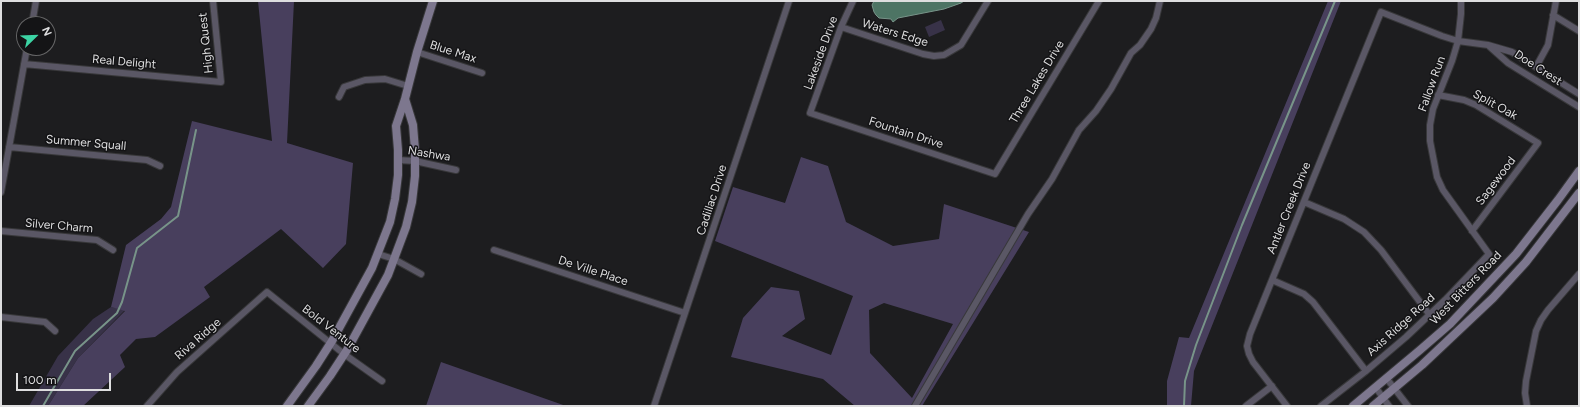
<!DOCTYPE html>
<style>
body{margin:0}
#map{position:relative;width:1580px;height:407px;overflow:hidden;background:#1d1d1f;font-family:Figtree,sans-serif}
canvas{display:block}
.frame{position:absolute;inset:0;border:2px solid #dededf;pointer-events:none}
.north{position:absolute;left:16px;top:16px;width:40px;height:40px;box-sizing:border-box;background:#141416;border:1px solid #656566;border-radius:50%;rotate:67deg;font-size:11px;font-weight:700;line-height:16px;text-align:center;color:#dededf}
.north::after{content:'';display:block;margin:auto;width:14px;height:18px;background:#3cd4a4;clip-path:polygon(50% 0,100% 100%,50% 72%,0 100%)}
.scale{position:absolute;left:16px;top:373px;width:95px;height:18px;box-sizing:border-box;border:2px solid #dededf;border-top:0;padding-left:5px;font-size:12px;line-height:14px;white-space:nowrap;color:#dededf;-webkit-text-stroke:3px #141416;paint-order:stroke}
</style>
<div id="map">
<canvas width="1580" height="407"></canvas>
<div class="frame"></div>
<div class="north">N</div>
<div class="scale">100 m</div>
</div>
<script>
const c = document.querySelector('canvas').getContext('2d');
c.lineJoin = 'round';
function paint(path, color) { c.fillStyle = color; c.fill(path, 'evenodd'); }
const toPath = rows => new Path2D(rows.map(r => 'M' + r).join(''));
function strokePath(path, color, width, dash) { c.strokeStyle = color; c.lineWidth = width; c.lineCap = dash ? 'butt' : 'round'; c.setLineDash(dash || []); c.stroke(path); }
function drawText(font, color, halo, rows, align = 'center') {
  c.font = font + ' Figtree,sans-serif'; c.lineWidth = 3; c.setLineDash([]); c.textBaseline = 'middle'; c.strokeStyle = halo; c.fillStyle = color; for (const [text, x, y, turn = 0] of rows) {
    c.save(); c.translate(x, y); c.rotate((+turn || 0) * Math.PI / 180); c.textAlign = isNaN(turn) ? turn : align; if (halo) c.strokeText(text, 0, 0); c.fillText(text, 0, 0); c.restore();
  }
}
const green = toPath([
 [941,20,945,30,929,37,925,27],
 [111,307,125,310,78,358,48,406,29,406,58,356,93,319]
]);
const forest = toPath([
 [258,1,294,1,287,143,353,163,346,244,323,268,281,229,204,287,210,297,155,337,136,339,120,355,125,367,83,406,48,406,78,358,125,311,111,307,126,245,161,219,171,207,192,121,272,141],
 [1328,1,1341,1,1194,371,1191,406,1167,406,1167,381,1179,337,1189,338],
 [801,157,828,166,846,222,893,246,939,239,944,204,1029,232,922,406,855,406,823,379,731,357,743,318,771,287,799,291,805,319,782,336,831,355,853,296,715,241,733,187,785,203],
 [884,303,953,324,912,398,870,353,869,310],
 [441,362,566,406,426,406]
]);
const water = toPath([
 [874,1,964,1,961,3,944,9,898,18,893,22,891,19,879,18,876,15,874,12,872,5,874,1]
]);
const stream = toPath([
 [43,406,75,351,117,313,122,302,137,248,178,216,196,130],
 [1184,406,1185,381,1196,345,1242,225,1335,1]
]);
const street = toPath([
 [853,1,841,27,810,113,995,174,1099,1],
 [1553,15,1579,31],
 [32,24,36,1],
 [841,27,923,54,934,56,944,55,961,45,988,1],
 [1489,46,1508,63,1579,107],
 [417,52,482,73],
 [24,64,221,82,213,1],
 [1536,67,1548,45,1556,1],
 [1438,95,1464,100,1476,105,1538,143,1472,231],
 [339,97,344,87,365,80,385,79,408,86],
 [9,147,147,160,160,166],
 [398,160,415,161,456,170],
 [1,192,27,48],
 [1304,202,1344,219,1364,232,1381,250,1429,314],
 [1,231,97,240,113,250],
 [494,250,685,313],
 [378,254,394,259,421,274],
 [1272,280,1304,294,1313,302,1366,371],
 [1,317,45,322,55,331],
 [1387,379,1408,406],
 [1376,388,1389,406],
 [147,406,177,372,267,292,344,354,382,381],
 [654,406,789,1],
 [915,406,1028,214,1052,179,1079,130,1096,111,1111,89,1131,53,1140,45,1151,29,1156,18,1160,1],
 [1246,406,1272,386],
 [1287,406,1253,362,1249,354,1247,346,1250,334,1381,12,1442,36,1458,41,1488,45,1512,52,1579,94],
 [1321,406,1366,371,1406,337,1445,300,1489,254,1443,190,1437,177,1430,141,1430,125,1433,109,1452,61,1458,41,1461,14,1461,1],
 [1527,406,1525,393,1526,381,1536,331,1541,320,1548,310,1579,274]
]);
const secondary = toPath([
 [287,406,316,366,332,341,372,268,390,222,395,199,398,175,398,150,396,126,405,99,417,52,433,1],
 [308,406,330,376,347,350,388,275,406,227,412,202,415,176,415,150,413,125,405,99],
 [1353,406,1420,350,1450,324,1516,254,1558,200,1579,171],
 [1373,406,1422,365,1493,298,1526,262,1579,193]
]);
const streetNames = [
 ["Waters Edge",895,33,17],
 ["High Quest",206,43,-96],
 ["Blue Max",453,52,18],
 ["Lakeside Drive",821,53,-70],
 ["Real Delight",124,62,5],
 ["Doe Crest",1538,68,33],
 ["Three Lakes Drive",1037,82,-59],
 ["Fallow Run",1432,84,-70],
 ["Split Oak",1495,105,29],
 ["Fountain Drive",906,133,18],
 ["Summer Squall",86,143,5],
 ["Nashwa",429,154,9],
 ["Sagewood",1496,181,-53],
 ["Cadillac Drive",712,200,-72],
 ["Antler Creek Drive",1289,208,-68],
 ["Silver Charm",59,226,5],
 ["De Ville Place",593,271,18],
 ["West Bitters Road",1466,288,-46],
 ["Axis Ridge Road",1401,325,-42],
 ["Bold Venture",331,329,38],
 ["Riva Ridge",198,339,-41]
];
paint(green, '#383248');
paint(forest, '#483f5d');
paint(water, '#4d7464');
strokePath(water, '#789489', 1);
strokePath(stream, '#789489', 2);
strokePath(street, '#38383a', 8);
strokePath(secondary, '#38383a', 10);
strokePath(street, '#5a5765', 6);
strokePath(secondary, '#7d778e', 8);
drawText('12px', '#dededf', '#141416', streetNames);
</script>
